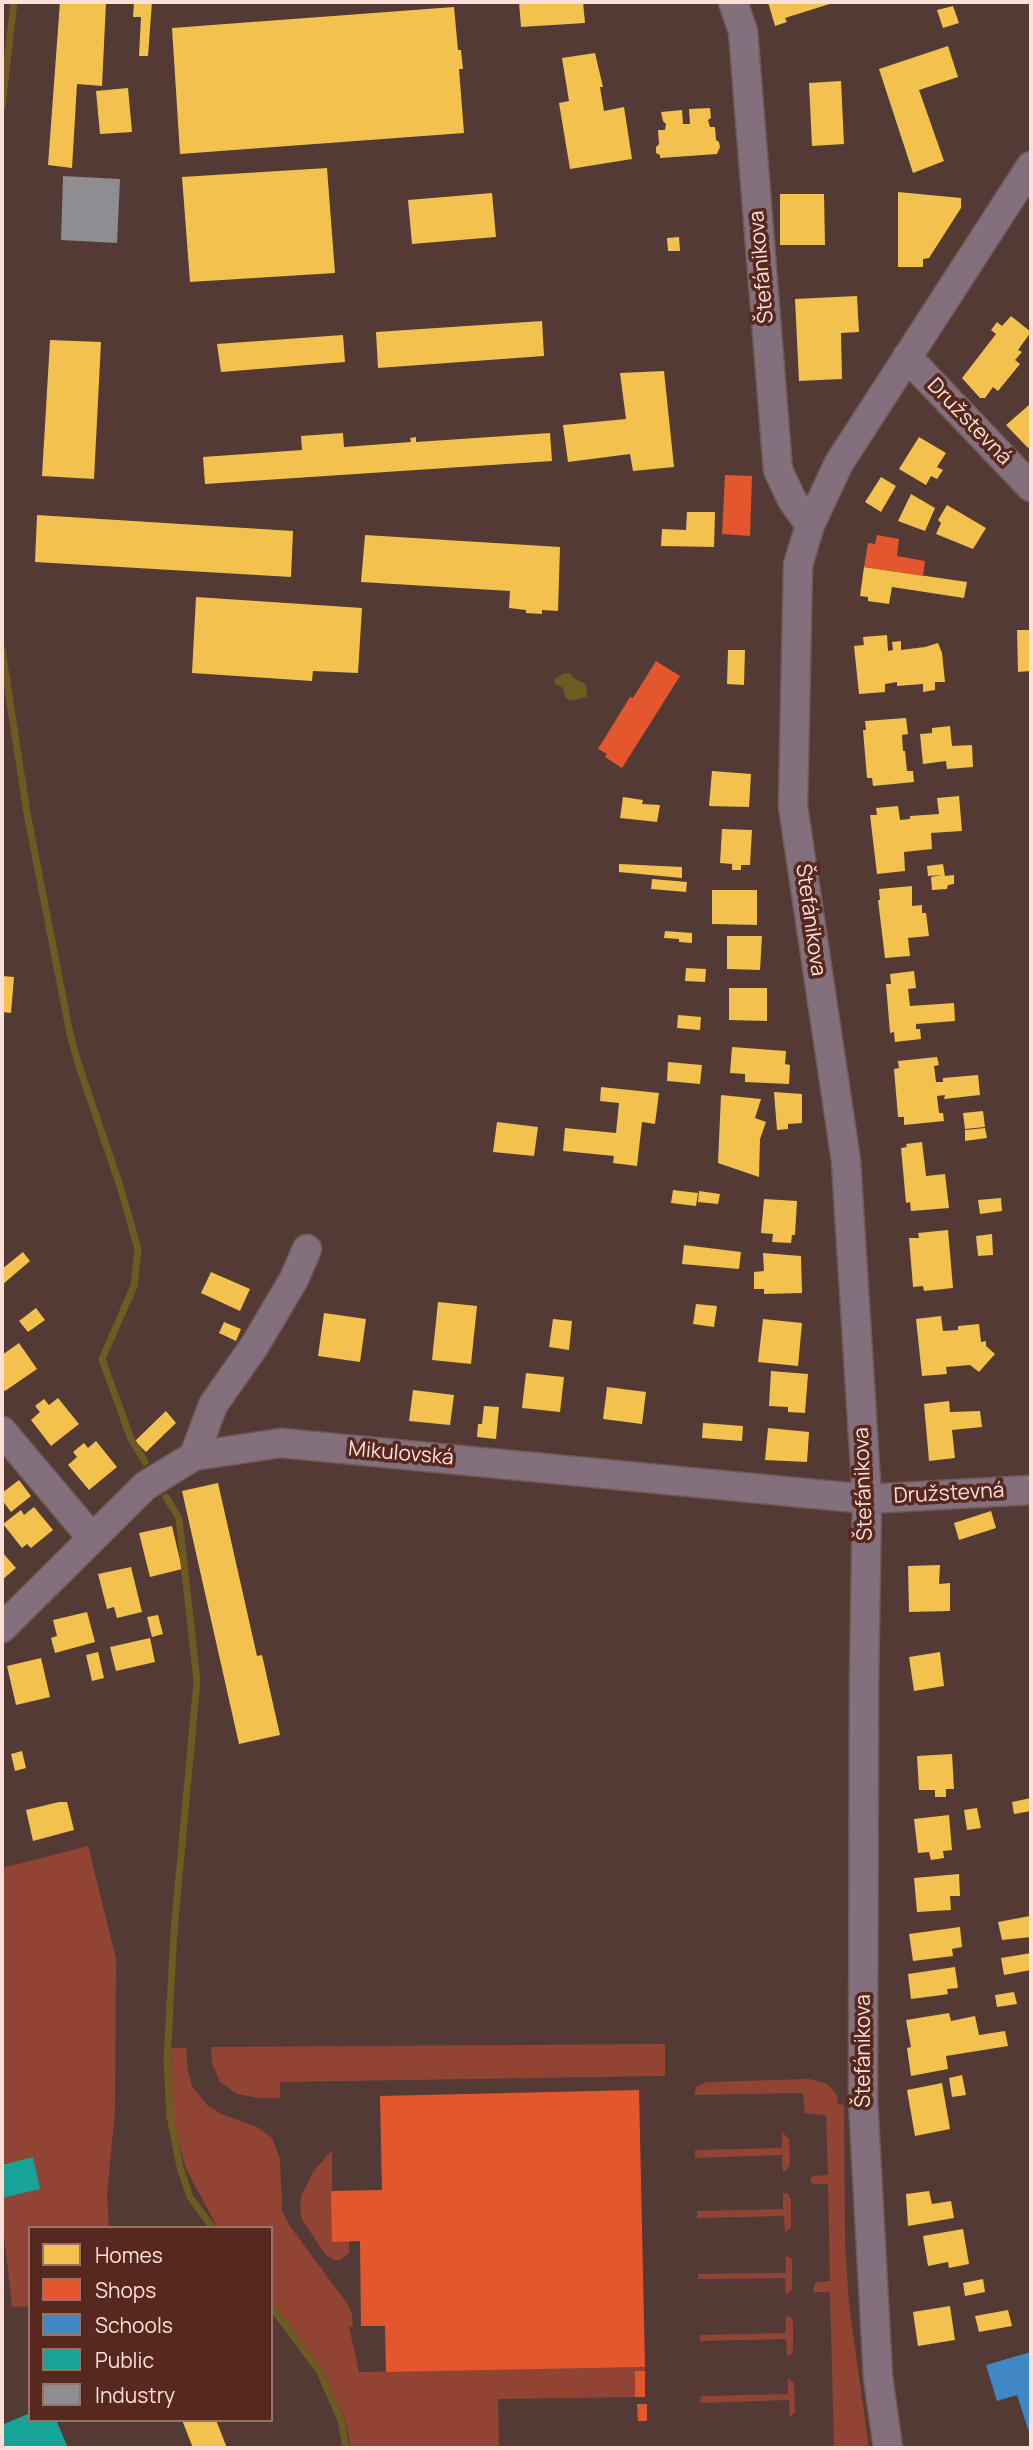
<!DOCTYPE html>
<meta charset="utf-8">
<style>
body{margin:0}
#map{position:relative;width:1033px;height:2450px;overflow:hidden;background:#543a35;font-family:Manrope,sans-serif}
canvas{display:block}
.frame{position:absolute;inset:0;border:4px solid #fee0d9;pointer-events:none}
.legend{position:absolute;left:28px;top:2226px;width:245px;height:196px;box-sizing:border-box;background:#56281e;border:2px solid #997269;margin:0;padding:9px 12px;list-style:none;font-size:21px;color:#fee0d9}
.legend li{display:flex;align-items:center;gap:14px;height:35px}
.legend b{width:35px;border:2px solid #997269}
</style>
<div id="map">
<canvas width="1033" height="2450"></canvas>
<div class="frame"></div>
<ul class="legend">
<li><b style="height:19px;background:#f2c14e"></b>Homes</li>
<li><b style="height:19px;background:#e4572e"></b>Shops</li>
<li><b style="height:19px;background:#3f88c5"></b>Schools</li>
<li><b style="height:19px;background:#17a398"></b>Public</li>
<li><b style="height:19px;background:#8d8d92"></b>Industry</li>
</ul>
</div>
<script>
const c = document.querySelector('canvas').getContext('2d');
c.lineJoin = 'round';
function paint(path, color) { c.fillStyle = color; c.fill(path, 'evenodd'); }
const toPath = rows => new Path2D(rows.map(r => 'M' + r).join(''));
function strokePath(path, color, width, dash) { c.strokeStyle = color; c.lineWidth = width; c.lineCap = dash ? 'butt' : 'round'; c.setLineDash(dash || []); c.stroke(path); }
function drawText(font, color, halo, rows, align = 'center') {
  c.font = font + ' Manrope,sans-serif'; c.lineWidth = 7; c.setLineDash([]); c.textBaseline = 'middle'; c.strokeStyle = halo; c.fillStyle = color; for (const [text, x, y, turn = 0] of rows) {
    c.save(); c.translate(x, y); c.rotate((+turn || 0) * Math.PI / 180); c.textAlign = isNaN(turn) ? turn : align; if (halo) c.strokeText(text, 0, 0); c.fillText(text, 0, 0); c.restore();
  }
}
const green = toPath([
 [88,1846,116,1959,115,2112,107,2193,109,2228,30,2228,30,2306,12,2307,4,2235,2,2235,2,1868],
 [665,2044,665,2076,280,2082,280,2098,259,2098,237,2094,220,2082,212,2063,211,2047],
 [170,2048,186,2048,188,2071,192,2086,208,2106,221,2114,257,2127,272,2138,280,2159,282,2210,289,2225,349,2306,352,2315,353,2326,349,2327,359,2372,645,2367,645,2397,498,2399,499,2448,351,2448,345,2419,323,2371,271,2301,271,2228,218,2228,186,2169,172,2115],
 [809,2079,827,2084,837,2095,838,2104,844,2105,845,2242,849,2305,869,2448,834,2448,830,2292,814,2292,813,2289,816,2282,830,2281,828,2184,812,2184,810,2180,813,2176,828,2175,826,2115,805,2113,803,2093,694,2095,697,2086,707,2082],
 [782,2132,789,2139,790,2165,785,2171,783,2172,782,2155,695,2158,695,2150,782,2148],
 [332,2150,332,2241,349,2241,349,2253,340,2260,334,2260,326,2255,302,2220,300,2207,302,2194,313,2172],
 [783,2193,787,2193,791,2199,791,2227,785,2233,784,2216,697,2218,697,2211,783,2209],
 [786,2256,791,2258,792,2261,792,2289,786,2295,785,2278,698,2279,698,2274,786,2273],
 [786,2316,792,2318,793,2322,793,2350,791,2355,787,2356,786,2339,700,2341,700,2335,786,2333],
 [788,2378,794,2383,795,2412,790,2417,789,2400,700,2403,701,2396,788,2394]
]);
const water = toPath([
 [565,673,571,674,573,678,586,684,587,697,570,701,566,698,563,688,554,683,555,679]
]);
const homes = toPath([
 [60,2,106,2,102,86,77,84,72,168,48,165],
 [134,2,152,2,148,56,139,56,141,17,133,17],
 [519,2,583,2,585,23,521,27],
 [768,2,836,2,785,18,787,22,775,26],
 [953,6,959,23,943,28,937,10],
 [454,7,458,50,461,50,463,69,459,69,464,133,180,154,172,28],
 [948,46,958,77,919,90,944,161,913,173,879,69],
 [595,53,603,87,600,87,604,111,624,107,632,159,570,169,559,103,569,101,562,58],
 [841,81,844,144,812,146,809,83],
 [128,88,132,132,100,134,96,91],
 [710,108,711,118,708,120,710,127,715,127,716,140,719,142,720,147,717,154,660,158,660,155,656,153,656,147,659,144,658,130,665,130,666,124,663,121,661,112,682,110,683,124,690,124,689,109],
 [327,168,335,273,190,282,182,177],
 [898,192,961,198,961,208,929,258,923,259,923,267,898,267],
 [492,193,496,237,412,244,408,200],
 [780,194,824,194,825,245,780,245],
 [679,237,680,251,668,251,667,238],
 [857,296,859,332,841,333,842,379,799,381,795,299],
 [1011,316,1031,332,1018,350,1022,352,1015,360,1020,364,998,391,993,387,985,398,980,398,962,378,996,334,991,330,997,322,1002,326],
 [542,321,544,356,378,368,376,332],
 [343,335,345,362,221,372,217,344],
 [50,340,101,342,94,479,42,476],
 [664,371,674,467,633,471,630,454,568,462,563,425,626,419,620,373],
 [1029,405,1031,407,1031,444,1028,448,1006,425],
 [343,433,344,447,411,442,410,438,416,437,416,442,550,433,552,461,205,484,203,457,302,450,301,436],
 [919,437,946,453,937,467,943,470,937,479,931,476,926,485,899,469],
 [881,477,896,486,881,512,865,502],
 [911,494,935,508,925,531,898,521],
 [947,505,986,528,973,549,936,534,941,523,938,520],
 [687,512,715,512,714,547,661,546,662,529,686,530],
 [37,515,293,531,291,577,35,562],
 [365,535,560,547,558,611,542,610,542,614,526,613,526,610,509,608,510,591,361,582],
 [864,567,967,582,964,598,892,587,889,604,868,601,868,597,860,596],
 [196,597,362,608,358,673,313,671,312,681,192,673],
 [1017,630,1031,630,1031,671,1018,672],
 [887,635,888,651,893,650,892,642,901,641,901,650,925,647,938,643,942,653,945,682,935,682,935,690,923,692,923,684,897,686,897,682,885,684,885,692,859,694,854,646,864,645,863,637],
 [728,650,745,650,744,685,727,684],
 [906,718,908,734,902,735,903,751,905,751,907,771,913,771,914,782,873,786,872,778,867,778,863,730,866,730,865,721],
 [950,726,952,746,972,745,973,767,947,769,946,761,923,764,920,734,932,733,932,728],
 [712,771,751,774,749,807,709,806],
 [959,796,962,831,931,833,932,849,904,852,905,871,877,874,870,815,877,815,876,808,898,806,900,820,910,819,910,816,939,814,937,798],
 [623,797,643,800,642,804,660,805,657,822,620,818],
 [722,829,752,830,750,865,741,865,741,870,732,870,732,864,720,863],
 [619,864,682,867,682,878,619,872],
 [943,864,945,876,954,875,954,884,948,885,947,889,932,890,931,877,942,875,928,876,927,866],
 [652,879,687,882,686,892,651,889],
 [912,886,912,906,922,905,922,913,926,913,929,936,908,938,910,956,885,958,878,900,880,900,879,889],
 [712,890,757,890,757,925,712,924],
 [665,931,692,933,692,943,679,942,679,939,664,938],
 [727,936,762,936,760,970,727,969],
 [686,968,706,969,705,982,685,981],
 [914,971,916,988,908,989,910,1006,954,1003,955,1021,916,1024,916,1029,920,1029,921,1039,895,1042,894,1032,890,1033,886,984,891,984,890,974],
 [2,976,14,977,11,1013,2,1012],
 [729,988,767,988,767,1021,729,1020],
 [678,1015,701,1017,700,1030,677,1028],
 [732,1047,786,1051,785,1064,790,1065,789,1084,745,1082,745,1074,730,1073],
 [937,1057,939,1065,934,1066,936,1082,943,1082,943,1078,978,1075,980,1095,944,1099,945,1095,937,1096,939,1113,943,1113,944,1121,904,1125,904,1117,898,1117,894,1069,899,1068,898,1061],
 [668,1062,702,1065,700,1084,667,1081],
 [601,1087,659,1093,655,1124,642,1122,637,1166,613,1163,614,1156,563,1151,565,1128,616,1133,619,1103,600,1101],
 [774,1092,802,1094,802,1123,788,1124,788,1129,777,1130],
 [721,1095,761,1099,755,1118,766,1122,760,1139,759,1177,718,1163],
 [983,1111,985,1127,965,1129,963,1113],
 [497,1122,538,1127,534,1156,493,1152],
 [985,1128,987,1138,965,1141,965,1130],
 [922,1142,926,1176,945,1174,949,1208,911,1211,910,1202,906,1203,901,1148,907,1147,906,1144],
 [673,1190,698,1193,696,1206,671,1203],
 [699,1191,720,1194,718,1204,698,1202],
 [1001,1198,1002,1211,980,1214,978,1200],
 [764,1199,797,1201,795,1235,792,1235,791,1243,772,1242,773,1234,761,1233],
 [948,1230,953,1288,924,1291,923,1286,913,1287,909,1238,919,1238,918,1233],
 [992,1234,993,1255,978,1256,976,1236],
 [684,1245,741,1252,739,1269,682,1264],
 [23,1252,30,1261,2,1285,2,1269],
 [763,1253,801,1256,802,1293,764,1294,764,1289,754,1289,754,1272,764,1271],
 [211,1272,250,1289,240,1311,201,1293],
 [438,1302,477,1306,471,1364,432,1360],
 [696,1304,717,1306,714,1327,693,1324],
 [36,1308,45,1320,28,1332,19,1321],
 [324,1313,366,1319,360,1362,318,1356],
 [941,1316,943,1331,958,1330,958,1326,979,1324,981,1342,986,1341,986,1346,995,1354,979,1372,970,1365,946,1367,947,1374,922,1376,916,1319],
 [553,1319,572,1321,569,1350,549,1347],
 [763,1319,802,1323,798,1366,758,1362],
 [224,1322,241,1329,236,1341,219,1333],
 [19,1343,37,1369,5,1391,2,1387,2,1355],
 [771,1371,808,1374,805,1413,788,1412,788,1407,769,1406],
 [526,1373,564,1377,560,1412,522,1408],
 [607,1387,646,1392,642,1424,603,1419],
 [413,1390,454,1395,450,1425,409,1421],
 [58,1398,79,1424,51,1446,31,1420,40,1412,35,1406,44,1399,49,1405],
 [949,1401,950,1412,980,1411,982,1427,952,1430,955,1458,929,1461,924,1404],
 [484,1406,499,1407,496,1439,477,1437,478,1424,482,1424],
 [166,1411,176,1423,146,1452,135,1441],
 [703,1423,743,1426,742,1441,702,1438],
 [768,1428,809,1432,807,1462,765,1460],
 [96,1441,117,1467,89,1490,68,1465,77,1457,73,1452,84,1443,88,1448],
 [19,1480,31,1496,11,1512,2,1500,2,1493],
 [218,1483,257,1656,262,1655,280,1735,239,1744,182,1491],
 [34,1507,53,1530,31,1548,27,1544,22,1548,3,1524,21,1510,24,1515],
 [991,1511,996,1528,959,1540,954,1523],
 [172,1526,182,1569,150,1577,139,1533],
 [2,1552,16,1568,2,1580],
 [940,1565,939,1584,950,1583,950,1611,909,1612,908,1566],
 [131,1567,142,1612,117,1618,114,1607,107,1609,98,1574],
 [87,1612,95,1642,55,1653,51,1638,57,1636,53,1620],
 [158,1615,163,1634,152,1637,147,1617],
 [150,1638,155,1662,116,1671,110,1647],
 [98,1652,104,1678,92,1681,86,1655],
 [940,1652,944,1686,914,1691,909,1657],
 [41,1658,50,1697,16,1705,7,1666],
 [22,1751,26,1768,15,1771,11,1754],
 [952,1754,954,1789,946,1789,946,1797,935,1797,935,1790,919,1790,917,1756],
 [1031,1798,1031,1811,1014,1814,1012,1802],
 [59,1802,67,1802,74,1830,33,1841,26,1810],
 [977,1808,981,1828,967,1830,964,1810],
 [949,1815,952,1850,943,1851,944,1858,931,1860,929,1852,918,1853,914,1819],
 [959,1874,960,1896,950,1896,951,1910,917,1912,914,1878],
 [1030,1916,1031,1937,1002,1940,998,1922],
 [960,1927,962,1947,952,1949,953,1956,913,1961,909,1934],
 [1031,1953,1031,1970,1004,1975,1001,1958],
 [955,1967,958,1988,947,1989,948,1994,942,1995,911,1999,908,1974],
 [1014,1992,1017,2004,997,2007,995,1995],
 [949,2013,951,2021,975,2016,979,2035,1005,2031,1008,2046,946,2056,948,2069,911,2076,907,2048,911,2047,906,2020],
 [962,2075,966,2095,952,2097,949,2078],
 [942,2083,950,2129,915,2136,907,2090],
 [929,2191,932,2204,951,2201,954,2218,908,2226,906,2194],
 [963,2229,969,2264,949,2268,948,2262,928,2266,923,2236],
 [983,2279,985,2292,965,2296,963,2283],
 [950,2306,955,2340,918,2346,913,2312],
 [1008,2310,1012,2326,979,2332,975,2316],
 [182,2420,216,2420,227,2448,193,2448]
]);
const shops = toPath([
 [725,475,752,476,750,536,722,534],
 [877,535,899,539,897,556,925,561,923,576,864,567,868,543,875,544],
 [656,661,680,676,622,768,605,757,607,754,598,749,630,697,633,698],
 [639,2090,645,2367,386,2372,385,2326,361,2326,360,2241,332,2242,331,2191,382,2190,380,2096],
 [635,2371,645,2371,645,2397,635,2397],
 [637,2404,647,2404,647,2421,638,2421]
]);
const schools = toPath([
 [1031,2352,1031,2438,1017,2395,997,2401,986,2365]
]);
const public = toPath([
 [33,2157,40,2189,2,2198,2,2165],
 [30,2413,30,2420,56,2420,68,2448,2,2448,2,2425]
]);
const industry = toPath([
 [63,176,120,179,117,243,61,240]
]);
const stream = toPath([
 [2,106,14,2],
 [2,650,27,813,70,1034,79,1066,120,1186,138,1249,134,1286,102,1359,131,1439,145,1462],
 [166,1497,179,1518,197,1681,174,1931,167,2061,170,2116,180,2167,190,2197,213,2228],
 [271,2306,320,2372,341,2420,346,2448]
]);
const minor = toPath([
 [733,2,743,31,778,470,792,500,810,525],
 [907,357,1031,487],
 [2,1431,92,1538],
 [194,1456,213,1405,255,1345,294,1279,307,1249],
 [2,1628,145,1486,194,1456,281,1443,867,1499,1031,1490],
 [888,2448,878,2377,863,2100,864,1684,867,1499,846,1161,793,806,798,565,810,525,839,463,1031,166]
]);
const streetNames = [
 ["Štefánikova",762,267,-95],
 ["Družstevná",969,422,46],
 ["Štefánikova",810,920,82],
 ["Mikulovská",401,1454,5],
 ["Štefánikova",864,1484,-92],
 ["Družstevná",949,1494,-3],
 ["Štefánikova",864,2051,-90]
];
paint(green, '#914434');
paint(water, '#6d5b22');
paint(homes, '#f2c14e');
paint(shops, '#e4572e');
paint(schools, '#3f88c5');
paint(public, '#17a398');
paint(industry, '#8d8d92');
strokePath(stream, '#6d5b22', 7);
strokePath(minor, '#705a55', 31);
strokePath(minor, '#83707c', 28);
drawText('21px', '#fee0d9', '#56281e', streetNames);
</script>
